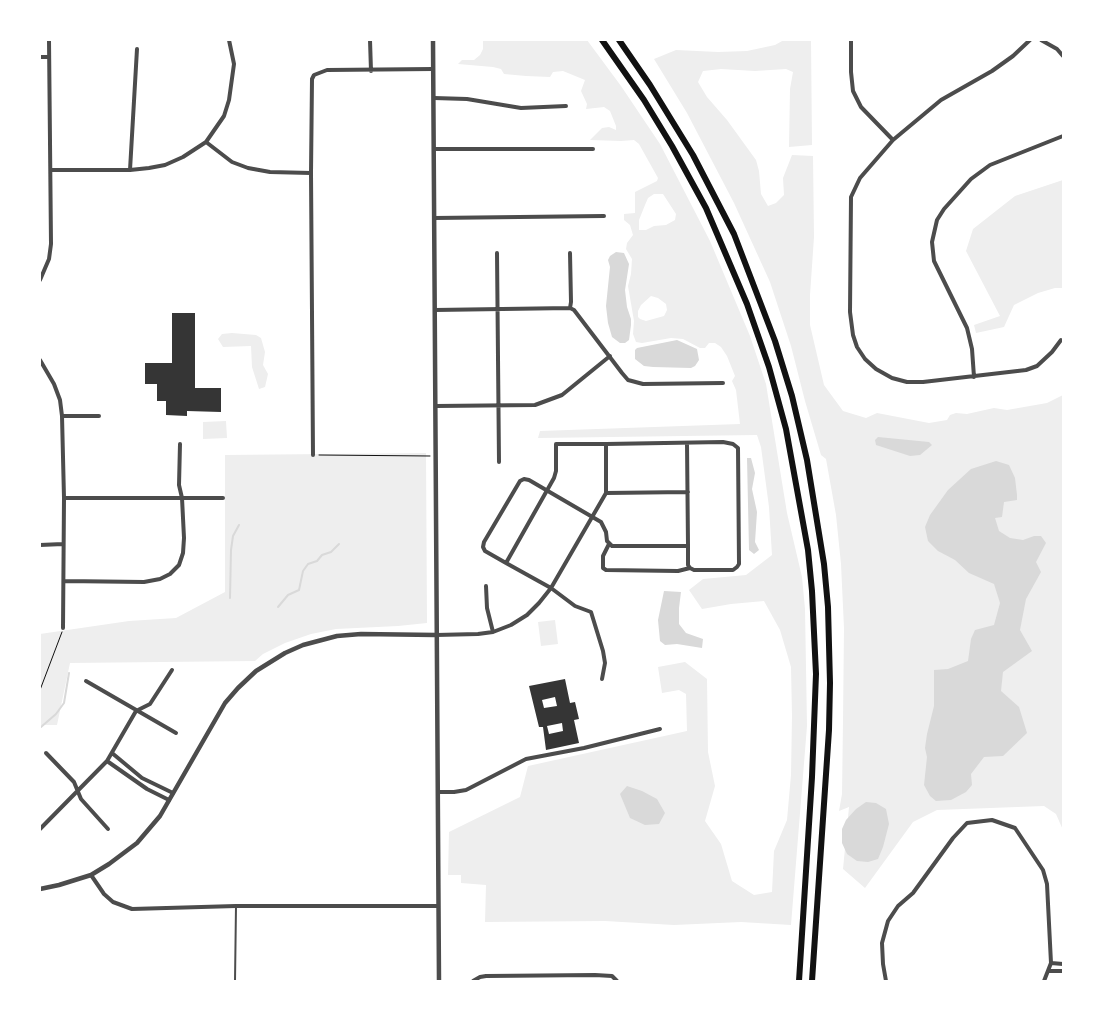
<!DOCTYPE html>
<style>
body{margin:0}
#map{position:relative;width:1103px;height:1021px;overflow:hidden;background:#fff;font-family:"Exo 2",sans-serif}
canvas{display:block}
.frame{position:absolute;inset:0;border:41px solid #fff;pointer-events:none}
</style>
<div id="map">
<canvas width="1103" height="1021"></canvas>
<div class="frame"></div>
</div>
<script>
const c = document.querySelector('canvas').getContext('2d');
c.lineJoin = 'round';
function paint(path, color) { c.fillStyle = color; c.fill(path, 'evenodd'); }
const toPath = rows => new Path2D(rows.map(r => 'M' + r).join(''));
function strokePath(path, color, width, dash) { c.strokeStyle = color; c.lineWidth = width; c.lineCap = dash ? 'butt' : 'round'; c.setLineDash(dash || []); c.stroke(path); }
const green = toPath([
 [483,40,587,40,621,86,660,144,710,241,750,336,766,384,787,513,802,577,805,609,807,726,791,925,741,922,674,925,605,921,485,922,486,885,461,883,461,875,448,875,449,832,520,797,528,766,687,731,686,694,679,690,662,693,658,667,685,662,707,679,708,752,715,786,705,821,721,844,732,881,754,895,772,892,774,851,787,820,791,775,792,716,791,667,780,630,764,601,731,604,702,609,689,590,703,579,746,575,772,555,769,507,761,447,757,435,538,438,540,431,740,424,736,390,732,381,735,376,727,356,721,347,715,343,709,343,705,348,700,348,683,339,671,338,642,343,636,342,633,334,634,321,628,286,631,274,632,259,626,249,627,243,633,235,630,225,624,220,624,214,635,213,635,192,657,181,658,178,639,144,634,140,621,141,590,140,602,128,609,127,616,130,616,126,610,111,604,107,586,109,587,104,581,91,585,80,563,71,553,72,550,77,526,76,504,74,501,69,493,67,458,64,462,60,474,60,480,55,483,49],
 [654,194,663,194,676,214,675,220,666,225,654,226,646,230,639,230,639,220,645,205,648,198],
 [651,296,658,298,666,304,667,310,664,316,646,321,640,319,638,317,638,311,641,305],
 [784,40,811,40,812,145,789,147,790,89,793,72,786,69,755,71,721,69,703,71,698,82,707,97,727,120,756,160,759,171,761,194,768,206,776,203,784,195,783,178,792,155,813,156,814,237,810,295,810,325,824,385,843,411,866,418,877,413,929,423,947,420,950,415,956,413,967,414,994,408,1007,410,1047,403,1063,395,1063,830,1056,814,1044,806,937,810,913,822,865,888,843,869,849,807,839,811,842,794,843,721,844,628,841,564,836,515,826,459,821,455,805,401,791,346,770,282,734,203,687,113,654,59,676,50,718,52,747,51,775,45],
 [1063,180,1063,288,1055,288,1038,293,1014,305,1004,327,976,333,974,325,1000,316,966,251,973,229,1015,196],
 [232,333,256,335,261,338,265,352,263,365,268,374,265,387,259,389,252,367,251,346,223,347,218,339,222,334],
 [226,421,227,438,203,439,203,422],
 [426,453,427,623,398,626,336,629,311,634,285,643,263,654,255,661,70,663,57,725,40,725,40,634,129,621,176,618,225,592,225,455],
 [555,620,558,644,541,646,538,622]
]);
const water = toPath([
 [616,252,624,253,629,264,625,290,627,307,631,319,631,325,629,340,625,343,620,343,612,337,608,323,606,306,610,267,608,260,610,256],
 [677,340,697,349,699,360,695,366,691,368,653,367,644,366,635,359,635,350,637,348],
 [878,437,929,442,932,445,920,455,910,456,876,445,875,440],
 [747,458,751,458,755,473,752,489,757,512,755,542,759,550,754,554,749,550],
 [996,461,1009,465,1015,478,1017,495,1017,500,1004,502,1002,517,995,518,999,531,1010,538,1023,540,1034,536,1041,536,1046,543,1036,562,1041,572,1026,599,1020,630,1032,651,1003,672,1001,691,1019,707,1027,733,1003,756,984,757,971,774,972,785,966,792,951,800,936,801,930,796,924,785,927,757,925,748,927,734,934,706,934,670,948,669,968,661,971,639,975,630,994,625,1000,603,994,584,969,573,955,560,938,551,928,541,925,527,930,515,948,490,971,469],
 [664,591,681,592,679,608,679,624,686,633,703,639,702,648,677,644,665,645,660,641,658,620],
 [627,786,642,791,657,799,665,813,659,824,645,825,630,818,620,794],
 [866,802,876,803,886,809,889,824,883,847,878,859,868,862,857,861,847,854,842,843,842,829,846,820,856,809]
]);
const stream = toPath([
 [230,598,231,550,233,536,239,525],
 [278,607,288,595,299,590,303,571,308,564,317,561,322,555,331,552,339,544],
 [41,727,56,714,64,703,69,673]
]);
const building = toPath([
 [172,313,195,313,195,388,221,388,221,412,187,411,187,416,166,415,166,401,157,401,157,384,145,384,145,363,172,363],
 [565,679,570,703,575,702,579,719,574,720,579,743,546,750,543,727,539,727,529,686],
 [555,697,557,706,544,708,542,700],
 [562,723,563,731,549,734,547,726]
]);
const path = toPath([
 [319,455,430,456],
 [40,690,62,632]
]);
const service = toPath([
 [235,981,236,906]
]);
const minor = toPath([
 [370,40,371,71],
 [851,40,851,72,853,91,861,107,893,140],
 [1030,40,1013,56,992,71,941,100,893,140,860,178,851,197,850,312,853,335,857,347,865,359,876,369,892,378,907,382,923,382,1026,370,1037,366,1052,352,1061,340],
 [1041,40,1057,49,1063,56],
 [40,57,49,57],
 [434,98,467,99,521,108,566,106],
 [206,142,232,162,248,168,270,172,311,173],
 [434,149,593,149],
 [51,170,130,170,149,168,165,165,183,157,206,142,224,116,229,100,234,64,229,40],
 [130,170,137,49],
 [434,218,604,216],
 [497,253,499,462],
 [40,280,49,259,51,244,49,40],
 [570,308,574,310,622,373,628,380,643,384,723,383],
 [570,308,571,302,570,253],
 [435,310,570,308],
 [40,360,54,384,60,400,62,416,64,498,63,628],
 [974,377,972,349,967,328,934,261,932,242,937,220,944,209,971,179,990,165,1063,136],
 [436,406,535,405,562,395,610,356],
 [62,416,99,416],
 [687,443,688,546],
 [313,455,311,173,312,79,314,75,327,70,433,69],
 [606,493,688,492],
 [64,498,223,498],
 [609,544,603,556,603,568,606,570,678,571,690,568],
 [40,545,63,544],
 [506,563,485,551,483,547,484,542,520,481,524,479,529,480,601,522,606,532,607,541,612,546,688,546,688,565,690,568,694,570,733,570,737,567,739,564,738,448,733,444,723,442,606,444],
 [64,581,144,582,160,579,170,574,179,565,183,553,184,538,182,498,179,485,180,444],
 [486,586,487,608,493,632],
 [436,635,478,634,493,632,511,625,527,615,539,603,551,588,606,493,606,444,556,444,556,471,554,478,506,563,551,588,575,606,591,612,603,651,605,663,602,679],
 [86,681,176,733],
 [46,753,74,782,81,799,108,829],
 [112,753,142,778,173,793],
 [107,761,147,789,169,800],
 [438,792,454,792,466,790,526,759,584,748,660,729],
 [40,829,107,761,136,711,150,704,172,670],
 [91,875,104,894,113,902,132,909,236,906,438,906],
 [1051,963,1063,964],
 [1049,971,1063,971],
 [473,981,480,977,486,976,595,975,612,976,617,981],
 [886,981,883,964,882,943,888,921,898,906,913,893,953,838,967,823,992,820,1015,828,1043,870,1047,884,1051,963,1044,981]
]);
const tertiary = toPath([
 [433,40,439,981],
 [40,889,59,885,91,875,109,864,137,843,160,816,225,703,238,688,256,671,285,653,303,645,337,636,361,634,436,635]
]);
const motorway = toPath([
 [602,40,644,100,672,146,706,208,747,304,769,367,786,429,808,550,812,591,816,674,812,777,799,981],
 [619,40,650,85,693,155,734,234,775,341,792,396,807,460,824,564,828,607,830,683,829,730,812,981]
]);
paint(green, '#eee');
paint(water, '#d9d9d9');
strokePath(stream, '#d9d9d9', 2);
paint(building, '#353535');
strokePath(path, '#111', 1);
strokePath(service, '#4c4c4c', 2);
strokePath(minor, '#4c4c4c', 4);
strokePath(tertiary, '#4c4c4c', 4.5);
strokePath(motorway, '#111', 6);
</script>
